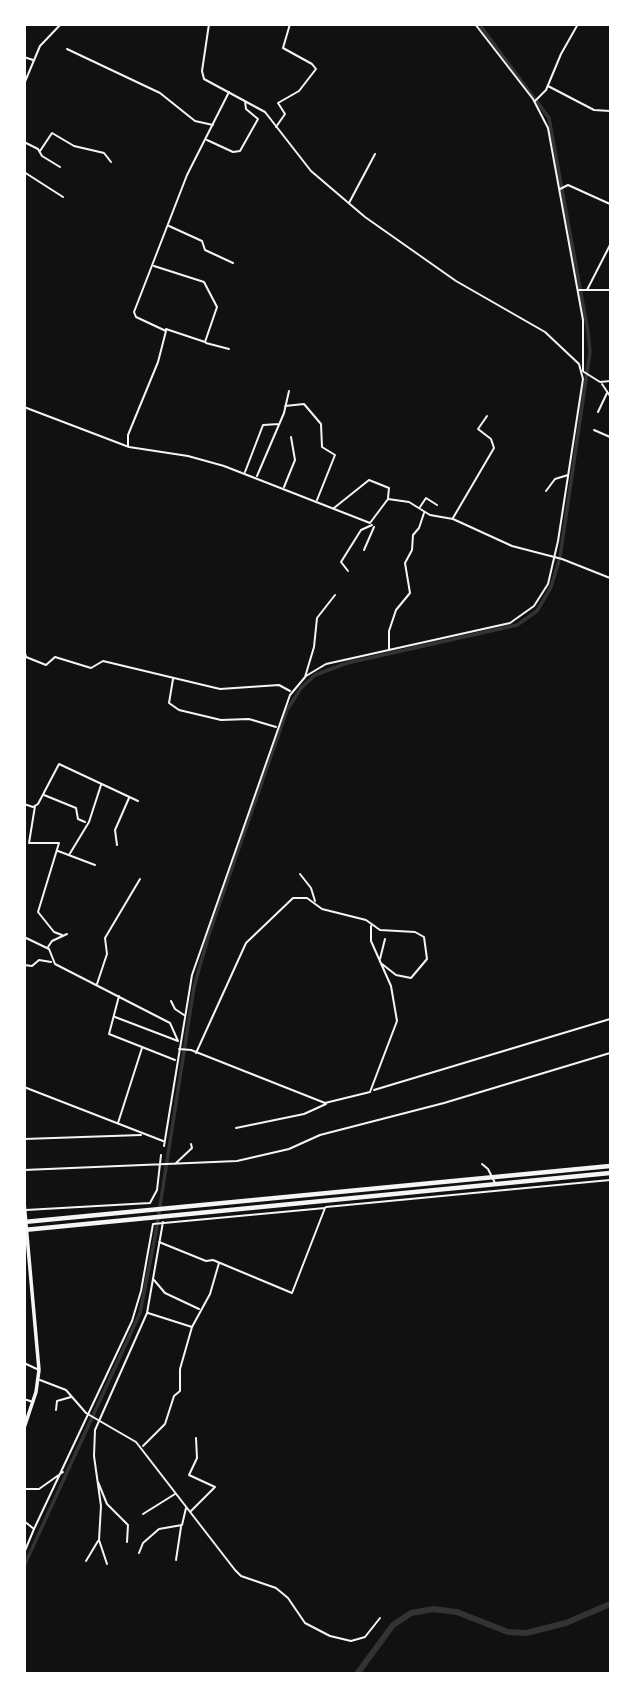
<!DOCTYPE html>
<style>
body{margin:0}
#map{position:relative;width:635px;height:1698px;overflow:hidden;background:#111;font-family:"Golos Text",sans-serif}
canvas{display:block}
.frame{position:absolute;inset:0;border:26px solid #fff;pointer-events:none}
</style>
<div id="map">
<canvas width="635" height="1698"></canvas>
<div class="frame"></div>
</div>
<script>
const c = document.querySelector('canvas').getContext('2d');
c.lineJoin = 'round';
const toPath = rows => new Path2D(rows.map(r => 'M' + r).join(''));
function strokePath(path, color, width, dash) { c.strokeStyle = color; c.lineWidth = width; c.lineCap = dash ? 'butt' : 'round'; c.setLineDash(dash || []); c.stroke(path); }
const canal = toPath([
 [24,1566,140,1313,156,1232,194,987,209,934,287,710,301,688,315,675,347,663,517,625,537,611,551,587,560,557,590,352,588,332,549,118,479,24]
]);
const river = toPath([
 [357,1674,393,1625,411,1613,433,1609,457,1612,508,1632,526,1633,566,1623,610,1604]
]);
const minor = toPath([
 [475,24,533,99,548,128,583,320,583,371],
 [609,24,610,25],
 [67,49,160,93,195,121,213,125],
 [24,57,33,60],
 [24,84,40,46,61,24],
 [548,86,594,110,610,111],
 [535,101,546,90,561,54,578,24],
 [276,127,285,114,278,103,299,91,316,69,312,64,283,48,290,24],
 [207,140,233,152,240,151,258,119,246,109,245,101],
 [24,142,38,149,42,156,60,167],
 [40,151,52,133,74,146,104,153,111,162],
 [24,172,63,197],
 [560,189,568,185,610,204],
 [349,203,375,154],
 [169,226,202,241,205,250,233,263],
 [154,266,204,282,217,307,205,342,166,329],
 [579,290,610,290],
 [587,290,610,245],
 [206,343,229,349],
 [584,372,600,382,610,381],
 [602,384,610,396],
 [285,406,304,404,321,424,322,447,335,455,317,500],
 [24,407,129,447,188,456,224,466,370,523,388,499,409,502,430,515,453,519,512,546,562,559,610,578],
 [598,412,607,393],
 [594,430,610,437],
 [128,446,128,435,158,362,166,331,136,317,134,312,187,175,229,92],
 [245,472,263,425,279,424],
 [257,476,284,413,289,391],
 [284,487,295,460,291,437],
 [546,491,555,479,568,475],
 [420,507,426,498,437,505],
 [334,508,369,480,389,488,388,498],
 [453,518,494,448,491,439,478,429,487,416],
 [364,550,374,527],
 [348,571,341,562,361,530,372,525],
 [24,649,26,657,46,665,55,657,91,668,103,661,220,689,279,685,290,691],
 [389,649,389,631,396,610,410,593,405,563,412,550,413,535,419,528,424,513],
 [305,677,314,647,317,618,335,595],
 [173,679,169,703,179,710,221,720,249,719,276,727],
 [610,692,610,699],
 [44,795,76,808,78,819,85,822],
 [24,804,33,807,38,804,59,764,138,801],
 [35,806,29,843,59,843,38,912,54,932,62,935],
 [117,845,115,830,129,798],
 [58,851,95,865],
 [69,855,89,822,101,785],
 [300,874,311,888,315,901],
 [24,937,49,949,55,964,170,1023,178,1041],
 [48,947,52,941,67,934],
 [380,959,385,939],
 [24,965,32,966,39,960,51,962],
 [97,984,107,954,105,938,140,879],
 [119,996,109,1034,175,1060],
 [171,1001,175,1009,184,1015],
 [115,1017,178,1041],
 [179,1049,191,1050,325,1103,370,1092,397,1021,391,986,371,941,371,926],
 [196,1053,246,943,293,898,307,898,322,909,366,920,380,930,415,932,424,937,427,959,411,978,396,975,382,964],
 [24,1087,163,1141],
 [374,1090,610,1019],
 [118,1123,142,1048],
 [236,1128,304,1114,326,1104],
 [24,1139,141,1135],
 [164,1146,192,975,290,695,306,676,326,664,510,623,534,606,548,584,558,541,583,379,579,364,545,332,456,281,365,217,311,171,265,112,204,79,202,71,209,24],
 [175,1164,192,1148,191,1144],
 [482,1164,488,1169,495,1183],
 [24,1170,237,1161,289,1149,320,1135,444,1103,610,1053],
 [326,1207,610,1180],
 [26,1210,150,1203,157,1190,161,1155],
 [154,1280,165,1293,199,1309],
 [148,1313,192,1327],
 [24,1363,39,1370],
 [40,1380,66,1390,86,1413,136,1442,235,1570,241,1576,276,1588,288,1598,305,1623,330,1636,351,1641,365,1637,380,1618],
 [24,1399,33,1402],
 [56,1410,57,1401,71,1397],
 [143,1446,165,1424,174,1396,180,1391,180,1369,192,1327,210,1294,219,1263],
 [98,1482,107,1504,128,1525,127,1542],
 [24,1489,39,1489,63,1472],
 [191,1511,215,1487,189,1475,197,1458,196,1438],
 [143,1514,175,1494],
 [24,1521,34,1529,24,1553],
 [34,1529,132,1321,141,1291,153,1224,325,1208,292,1293,213,1260,206,1261,159,1242],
 [139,1553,143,1543,159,1529,182,1525,186,1508],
 [176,1560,181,1527],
 [86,1561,98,1541],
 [107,1564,99,1540,101,1506,94,1456,95,1430,147,1313,163,1222]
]);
const primary = toPath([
 [24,1202,39,1370,36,1392,24,1428]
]);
const trunk = toPath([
 [24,1222,610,1166],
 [24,1230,610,1173]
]);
strokePath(canal, '#333', 3.5);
strokePath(river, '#333', 6);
strokePath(minor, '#f5f5f5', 2);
strokePath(primary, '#f5f5f5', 3.5);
strokePath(trunk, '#f5f5f5', 4.5);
</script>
